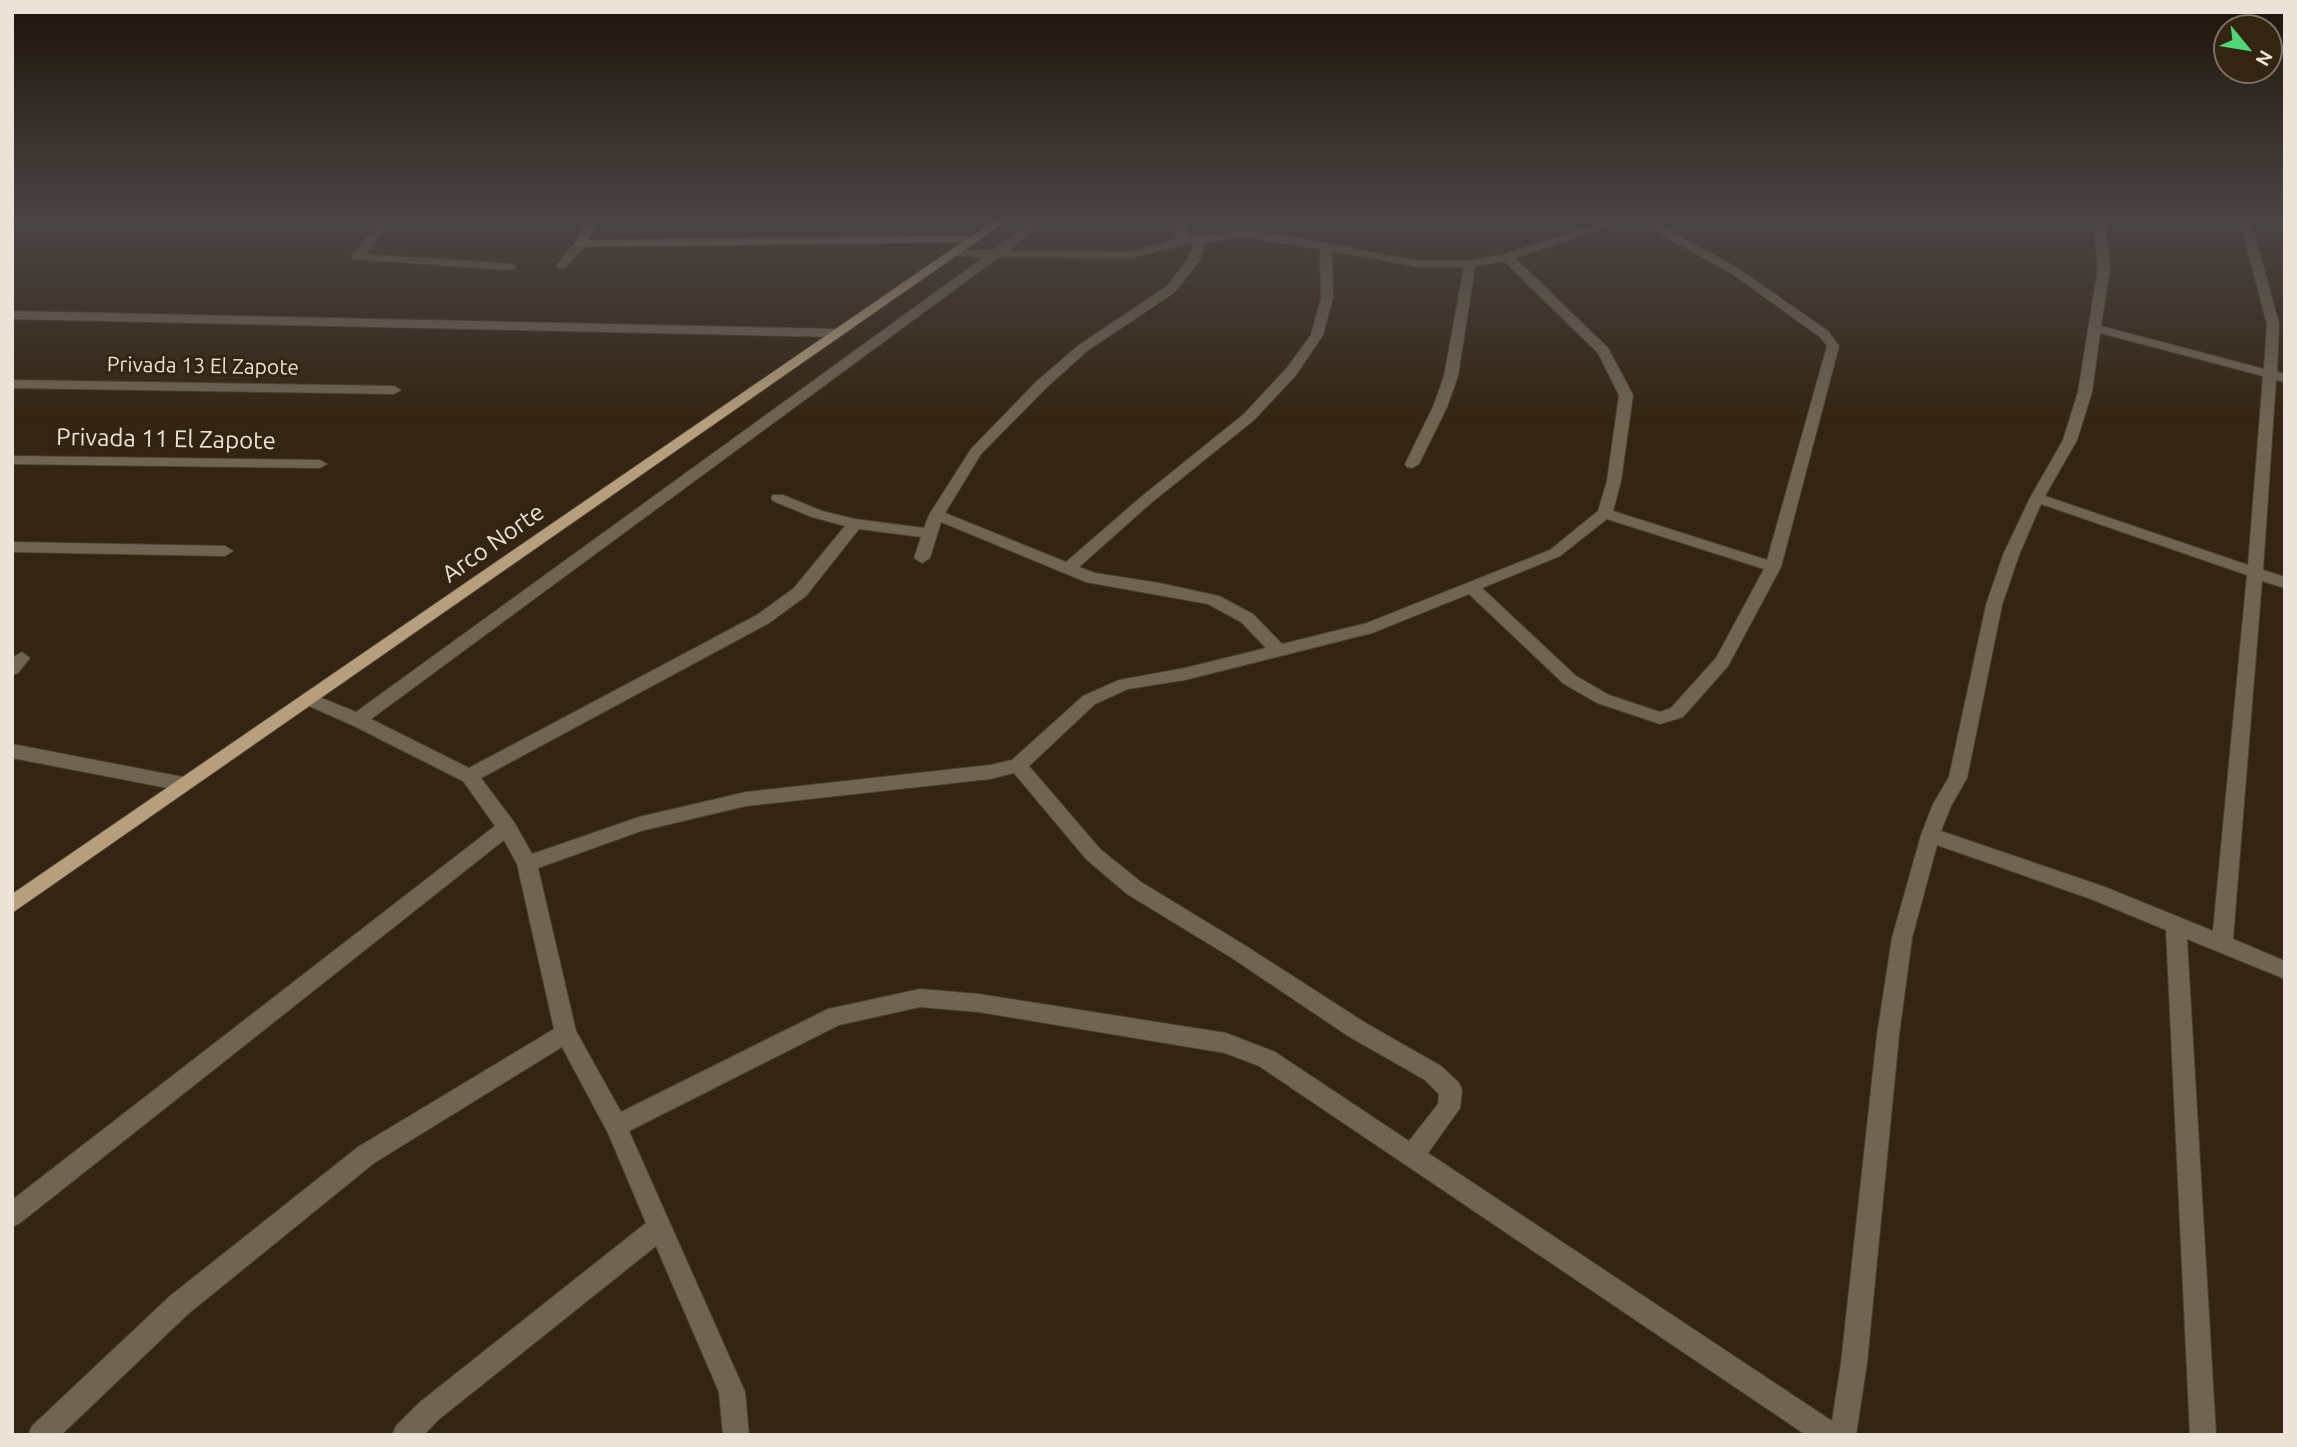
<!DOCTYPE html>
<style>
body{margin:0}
#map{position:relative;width:2297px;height:1447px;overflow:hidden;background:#342412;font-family:Ubuntu,sans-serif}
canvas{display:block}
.frame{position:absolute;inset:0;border:14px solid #ede2d7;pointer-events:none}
.north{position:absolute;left:2213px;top:14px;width:70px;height:70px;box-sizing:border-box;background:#342412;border:2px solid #7e7061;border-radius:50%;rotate:120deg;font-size:19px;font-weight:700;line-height:28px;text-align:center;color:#ede2d7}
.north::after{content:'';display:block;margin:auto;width:24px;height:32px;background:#4fd675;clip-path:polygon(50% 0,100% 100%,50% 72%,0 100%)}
</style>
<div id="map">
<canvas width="2297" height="1447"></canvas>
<div class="frame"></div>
<div class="north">N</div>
</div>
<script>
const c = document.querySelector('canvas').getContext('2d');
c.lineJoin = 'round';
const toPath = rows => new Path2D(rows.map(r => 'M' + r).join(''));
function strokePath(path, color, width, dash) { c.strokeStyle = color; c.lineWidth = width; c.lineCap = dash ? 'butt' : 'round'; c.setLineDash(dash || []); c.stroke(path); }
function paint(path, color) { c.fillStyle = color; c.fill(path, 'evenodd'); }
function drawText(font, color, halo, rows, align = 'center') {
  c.font = font + ' Ubuntu,sans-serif'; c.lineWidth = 6; c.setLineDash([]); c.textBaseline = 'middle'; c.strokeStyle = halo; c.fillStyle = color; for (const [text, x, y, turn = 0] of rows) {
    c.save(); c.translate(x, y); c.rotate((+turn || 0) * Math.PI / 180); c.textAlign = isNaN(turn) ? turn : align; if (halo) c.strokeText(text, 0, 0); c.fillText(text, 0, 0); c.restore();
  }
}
const minor = toPath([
 [382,221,393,221,365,254,511,264,517,267,511,270,352,259,352,255,382,221],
 [1033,221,1046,221,1008,251,1131,252,1177,239,1173,231,1180,221,1191,221,1185,231,1187,237,1244,231,1282,235,1419,261,1470,261,1505,254,1608,221,1626,221,1515,258,1608,348,1633,395,1621,481,1613,511,1767,560,1827,346,1820,337,1731,273,1637,221,1651,221,1739,269,1828,331,1839,346,1781,567,1728,666,1683,717,1660,724,1597,703,1564,684,1469,594,1372,633,1185,680,1128,689,1095,704,1029,766,1100,849,1141,882,1246,946,1364,1022,1441,1066,1459,1083,1462,1090,1460,1108,1428,1153,1832,1421,1841,1363,1877,1035,1892,938,1921,835,1933,804,1949,777,1986,605,2003,555,2030,498,2063,440,2078,392,2098,268,2094,221,2105,221,2110,268,2101,326,2264,369,2267,324,2240,221,2251,221,2279,324,2277,372,2285,374,2285,382,2276,380,2263,570,2285,577,2285,588,2262,581,2233,939,2285,961,2285,979,2187,939,2216,1435,2190,1435,2166,930,2091,899,1937,845,1912,938,1899,1035,1867,1363,1856,1435,1806,1435,1259,1066,1225,1053,979,1012,920,1007,839,1025,629,1131,745,1392,749,1435,723,1435,719,1392,656,1246,438,1420,424,1435,392,1435,396,1426,420,1402,646,1223,608,1133,562,1047,374,1163,188,1314,61,1435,28,1435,32,1426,170,1296,358,1147,554,1029,517,864,504,840,20,1223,12,1227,12,1200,495,826,463,781,352,725,302,703,299,699,302,695,314,695,356,712,984,257,956,256,952,255,952,251,993,250,1033,221],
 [1244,237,1320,249,1321,298,1311,335,1286,369,1244,414,1141,497,1066,562,945,513,981,454,1047,387,1087,351,1175,292,1200,260,1205,242,1244,237],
 [1193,243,1188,259,1167,286,1079,345,1037,381,971,449,929,515,924,528,855,519,822,511,783,495,773,495,771,498,773,501,812,517,845,526,794,588,757,615,469,768,371,719,999,257,1131,258,1193,243],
 [1332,251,1419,267,1464,267,1444,376,1433,407,1405,464,1407,467,1412,468,1419,464,1447,407,1458,376,1475,266,1504,261,1598,353,1619,395,1607,481,1598,511,1550,550,1367,623,1282,644,1253,614,1219,596,1159,583,1095,573,1079,567,1151,503,1254,420,1296,375,1323,335,1333,298,1332,251],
 [2100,333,2263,376,2248,565,2045,496,2077,440,2092,392,2100,333],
 [2041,504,2247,575,2213,931,2105,887,1941,831,1951,806,1967,778,2002,605,2019,555,2041,504],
 [1607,519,1764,569,1716,658,1671,708,1660,712,1609,695,1576,676,1482,588,1560,556,1607,519],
 [941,522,1086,582,1208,604,1241,622,1266,648,1185,668,1119,680,1083,696,1012,760,990,765,746,792,639,817,532,854,514,822,481,778,769,623,806,596,859,529,921,537,914,558,922,563,930,558,941,522],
 [1014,773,1086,859,1127,894,1232,958,1348,1036,1425,1080,1439,1094,1438,1104,1409,1141,1275,1052,1226,1033,979,994,920,989,828,1009,621,1112,576,1031,538,868,641,831,746,806,990,779,1014,773],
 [576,242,586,244,565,268,557,268,557,264,576,242],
 [12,311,836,329,842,333,836,337,12,319,12,311],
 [12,380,394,386,401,390,394,394,12,388,12,380],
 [12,456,320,460,327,464,320,468,12,464,12,456],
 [12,542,225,546,233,551,225,556,12,552,12,542],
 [22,652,30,658,18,673,12,675,12,658,22,652],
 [12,744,183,777,189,779,192,784,189,789,183,791,12,758,12,744]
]);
const secondary = toPath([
 [581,221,594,221,597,224,588,240,975,236,981,239,975,242,580,247,574,244,585,225,581,221]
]);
const primary = toPath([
 [993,221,1006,221,12,913,12,894,993,221]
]);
const farStreetnames = [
 ["Privada 13 El Zapote",203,366,1]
];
const streetNames = [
 ["Privada 11 El Zapote",166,439,1],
 ["Arco Norte",493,543,-35]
];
strokePath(minor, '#4e3f2e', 2);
strokePath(secondary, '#4e3f2e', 2);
strokePath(primary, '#4e3f2e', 2);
paint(minor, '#706453');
paint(secondary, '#98856b');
paint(primary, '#b79f7d');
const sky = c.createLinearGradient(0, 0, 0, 424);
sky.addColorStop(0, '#1d140a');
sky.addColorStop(0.52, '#4a4544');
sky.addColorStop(1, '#4a454400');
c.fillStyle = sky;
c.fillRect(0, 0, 2297, 424);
drawText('21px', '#ede2d7', '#342412', farStreetnames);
drawText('24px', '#ede2d7', '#342412', streetNames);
</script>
